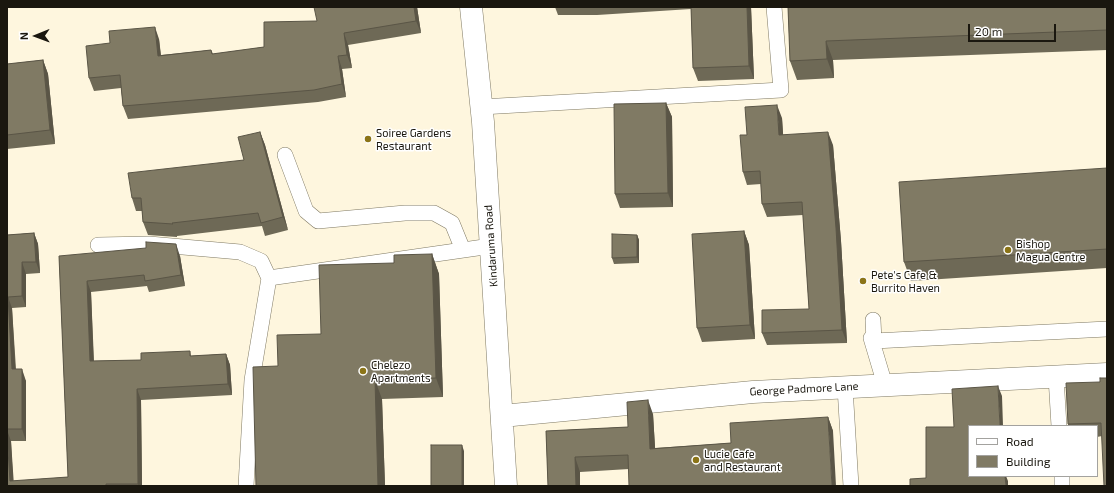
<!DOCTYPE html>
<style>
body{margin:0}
#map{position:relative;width:1114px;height:493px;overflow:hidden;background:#fef6de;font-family:"Exo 2",sans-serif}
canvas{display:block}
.frame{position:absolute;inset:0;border:8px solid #1a170f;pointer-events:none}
.legend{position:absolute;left:968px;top:425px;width:130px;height:52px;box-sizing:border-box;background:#fff;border:1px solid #a3a29f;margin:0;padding:5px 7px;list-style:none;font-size:12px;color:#1a170f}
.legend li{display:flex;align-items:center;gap:8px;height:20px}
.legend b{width:20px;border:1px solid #a3a29f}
.north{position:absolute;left:16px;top:16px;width:40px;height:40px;-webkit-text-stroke:3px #fff;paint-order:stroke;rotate:269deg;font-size:11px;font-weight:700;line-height:16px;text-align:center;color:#1a170f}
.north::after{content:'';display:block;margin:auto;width:14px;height:18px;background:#1a170f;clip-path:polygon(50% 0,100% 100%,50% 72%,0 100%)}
.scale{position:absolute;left:968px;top:24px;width:88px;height:18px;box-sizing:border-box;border:2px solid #1a170f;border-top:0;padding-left:5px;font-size:12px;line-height:14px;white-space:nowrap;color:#1a170f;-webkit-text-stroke:3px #fff;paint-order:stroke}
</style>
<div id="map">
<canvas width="1114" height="493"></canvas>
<div class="frame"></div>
<ul class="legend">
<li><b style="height:5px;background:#fff"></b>Road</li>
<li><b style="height:11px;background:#807a64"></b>Building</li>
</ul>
<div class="north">N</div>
<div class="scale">20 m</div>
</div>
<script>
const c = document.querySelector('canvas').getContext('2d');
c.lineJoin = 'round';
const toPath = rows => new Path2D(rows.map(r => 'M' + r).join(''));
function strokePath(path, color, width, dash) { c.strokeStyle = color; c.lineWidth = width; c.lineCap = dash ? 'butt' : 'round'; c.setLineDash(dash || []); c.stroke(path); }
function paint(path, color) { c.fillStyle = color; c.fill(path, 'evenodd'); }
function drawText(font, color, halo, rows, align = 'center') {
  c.font = font + ' "Exo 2",sans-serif'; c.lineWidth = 3; c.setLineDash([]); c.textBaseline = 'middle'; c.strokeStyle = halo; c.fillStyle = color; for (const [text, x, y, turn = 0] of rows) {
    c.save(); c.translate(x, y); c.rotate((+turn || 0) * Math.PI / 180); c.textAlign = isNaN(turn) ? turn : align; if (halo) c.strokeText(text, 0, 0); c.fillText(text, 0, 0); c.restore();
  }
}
const service = toPath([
 [481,107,781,90,774,7],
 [285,155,306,211,318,221,405,213,434,213,452,223,463,250],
 [98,245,149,244,240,252,261,261,269,278],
 [873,320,874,341],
 [1056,377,1059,426],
 [885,385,871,338,874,341,1107,329],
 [845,387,851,486],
 [1062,476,1062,486],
 [246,486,252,380,269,278,491,246]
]);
const minor = toPath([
 [471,7,483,122,506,486],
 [502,416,753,392,1107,374]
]);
const wall = toPath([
 [417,7,421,33,348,45,352,68,342,69,346,97,318,102,128,119,123,106,121,88,94,91,89,78,110,43,159,39,161,55,211,50,213,54,264,47,317,21],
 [555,7,751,7,754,79,698,81,693,68,691,9,597,15,558,15],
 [788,7,1107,7,1107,50,833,60,834,78,797,80,790,61],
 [43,60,48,74,55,144,7,149,7,64],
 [666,103,672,117,673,207,620,208,615,194],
 [782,118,783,135,833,145,841,241,847,343,767,345,762,333,809,309,803,215,767,217,762,204,761,184,747,185,743,172],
 [260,132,265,145,288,230,265,236,262,226,177,236,177,237,148,235,143,222,142,211,136,211,132,198,244,160],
 [1107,168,1107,268,911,281,904,262],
 [744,231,749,245,755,339,702,342,697,328],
 [34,233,38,244,40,273,26,274,26,307,12,308,16,369,26,381,26,441,11,441,13,481,68,477,59,256,180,256,185,286,149,292,147,286,91,292,94,361,141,360,190,351,191,356,226,354,230,365,232,395,141,400,142,486,7,486,7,235],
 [637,235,639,240,639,263,614,264,612,258],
 [432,254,439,274,443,397,382,399,385,486,256,486,278,366,321,334,394,263],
 [1100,382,1102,436,1097,437,1097,426,1068,426,1068,424],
 [653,414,655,448,731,443,828,417,833,431,629,469,580,472,580,486,548,486,546,431,628,427]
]);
const shadedWall = toPath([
 [414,7,417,7,421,33,416,21],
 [747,7,751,7,754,79,749,66],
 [155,27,159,39,162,68,158,56],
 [344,33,348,45,352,68,347,55],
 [826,41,833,60,834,78,827,59],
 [338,56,342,69,346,97,342,84],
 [43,60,48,74,55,144,50,130],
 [666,103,672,117,673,207,668,193],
 [777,105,782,118,784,148,779,135],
 [260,132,265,145,288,230,283,217],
 [828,132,833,145,841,241,847,343,842,330],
 [744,231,749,245,755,339,750,325],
 [34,233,38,244,40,273,36,262],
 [637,235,639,240,639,263,637,257],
 [176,244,180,256,185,286,181,275],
 [432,254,439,274,443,397,436,378],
 [22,262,26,274,26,307,22,296],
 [87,281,91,292,94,372,90,361],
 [8,297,12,308,16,381,12,369],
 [226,354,230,365,232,395,228,384],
 [22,369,26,381,26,441,22,429],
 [375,380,382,399,385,486,378,486],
 [998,386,1002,396,1003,426,1000,426],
 [137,389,141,400,142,486,138,486,138,484],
 [648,400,653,414,656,463,650,449],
 [828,417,833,431,836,486,832,486],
 [7,430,11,441,14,486,10,481],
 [462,445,464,451,464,486,462,486],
 [575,457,580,472,580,486,576,486],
 [1004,476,1006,476,1008,481,1008,486,1006,486]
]);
const building = toPath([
 [314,7,414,7,416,21,344,33,347,55,338,56,342,84,314,90,123,106,120,75,89,78,86,46,110,43,109,31,155,27,158,56,211,50,212,54,264,47,264,22,317,21,314,7],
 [691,7,747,7,749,66,693,68,691,7],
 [788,7,1107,7,1107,30,826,41,827,59,790,61,788,7],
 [43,60,50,130,7,135,7,64,43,60],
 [666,103,668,193,615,194,614,104,666,103],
 [777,105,779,135,828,132,836,228,842,330,762,333,762,310,809,309,802,202,762,204,760,171,743,172,740,135,747,135,745,107,777,105],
 [260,132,283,217,261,223,258,213,172,223,173,224,143,222,141,198,132,198,128,173,244,160,238,137,260,132],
 [1107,168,1107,249,904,262,899,182,1107,168],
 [744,231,750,325,697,328,692,234,744,231],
 [34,233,36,262,22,262,22,296,8,297,12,369,22,369,22,429,7,429,7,235,34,233],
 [612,234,637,235,637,257,612,258,612,234],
 [146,242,176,244,181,275,145,281,144,275,87,281,90,361,141,360,141,353,190,351,190,356,226,354,228,384,137,389,138,484,106,484,106,486,7,486,7,435,10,481,68,477,59,256,146,248,146,242],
 [432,254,436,378,375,380,378,486,256,486,253,367,278,366,277,335,321,334,319,265,394,263,394,255,432,254],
 [1100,378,1107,378,1107,486,1104,486,1101,423,1068,424,1066,383,1100,382,1100,378],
 [998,386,1000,426,969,426,969,476,1005,476,1006,486,910,486,910,479,926,478,926,427,954,427,952,389,998,386],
 [648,400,650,449,731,443,730,423,828,417,832,486,629,486,628,455,575,457,576,486,548,486,546,431,628,427,627,402,648,400],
 [431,445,462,445,462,486,431,486,431,445]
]);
const markers = [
 [368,139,4,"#8b7417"],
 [1008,250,4,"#8b7417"],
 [863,281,4,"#8b7417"],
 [363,371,4,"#8b7417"],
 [696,460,4,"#8b7417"]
];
const poiNames = [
 ["Soiree Gardens",376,133],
 ["Restaurant",376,146],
 ["Bishop",1016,244],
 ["Magua Centre",1016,257],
 ["Pete's Cafe &",871,275],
 ["Burrito Haven",871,288],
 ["Chelezo",371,365],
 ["Apartments",371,378],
 ["Lucie Cafe",704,454],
 ["and Restaurant",704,467]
];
const streetNames = [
 ["Kindaruma Road",491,246,-94],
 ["George Padmore Lane",804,389,-3]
];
strokePath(service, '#7f7963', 16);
strokePath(minor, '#7f7963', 23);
strokePath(service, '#fff', 15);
strokePath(minor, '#fff', 22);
paint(wall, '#6e6956');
paint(shadedWall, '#5a5546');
paint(building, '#807a64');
strokePath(building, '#5a5546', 1);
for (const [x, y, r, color] of markers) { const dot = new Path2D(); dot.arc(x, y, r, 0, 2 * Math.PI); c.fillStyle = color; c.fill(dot); strokePath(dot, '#fff', 1.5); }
drawText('11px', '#1a170f', '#fff', poiNames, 'left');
drawText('11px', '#1a170f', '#fff', streetNames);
</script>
